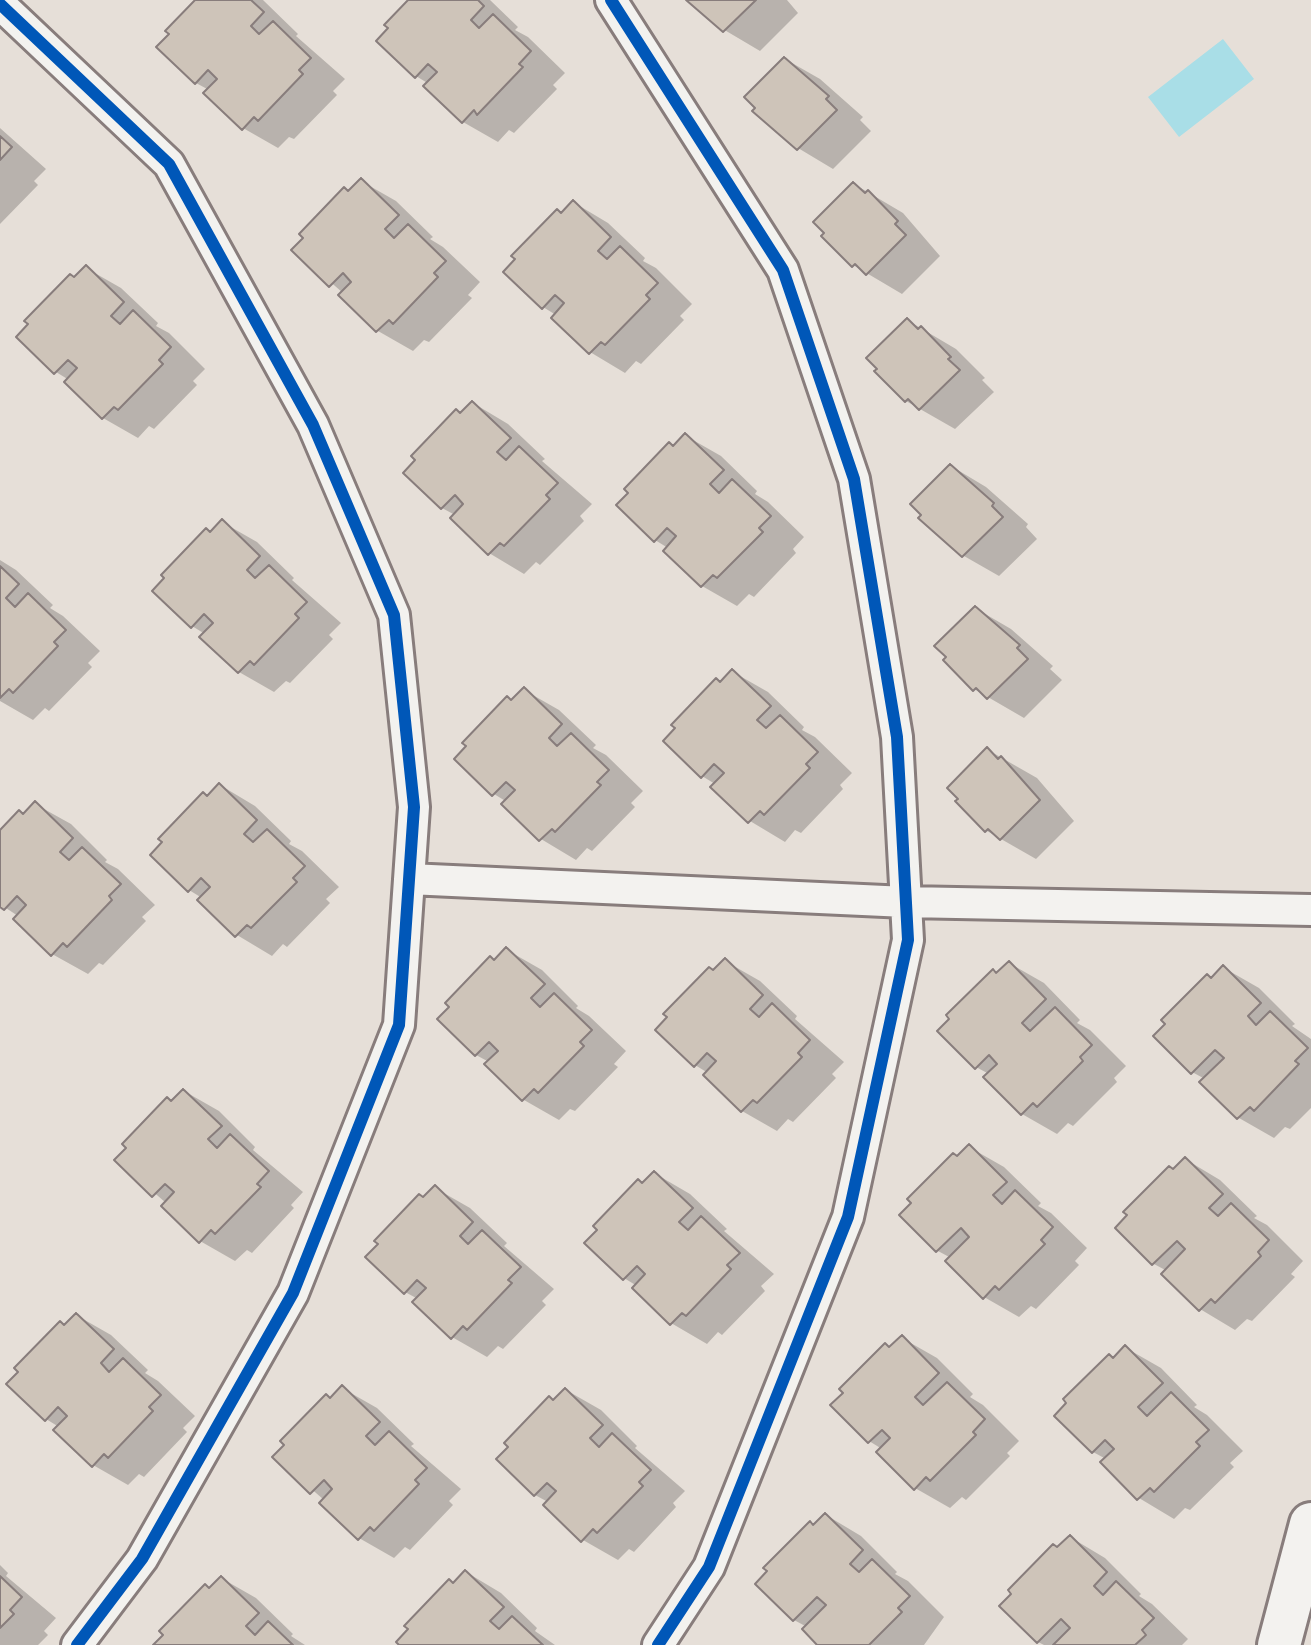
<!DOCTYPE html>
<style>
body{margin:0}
canvas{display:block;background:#e6dfd8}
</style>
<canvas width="1311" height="1645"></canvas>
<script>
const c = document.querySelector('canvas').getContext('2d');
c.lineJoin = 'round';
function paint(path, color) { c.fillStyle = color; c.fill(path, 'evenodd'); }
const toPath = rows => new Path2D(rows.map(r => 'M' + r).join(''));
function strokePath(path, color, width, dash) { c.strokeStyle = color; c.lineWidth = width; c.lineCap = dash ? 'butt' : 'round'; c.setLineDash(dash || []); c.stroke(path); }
const water = toPath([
 [1223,39,1254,79,1179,137,1148,97]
]);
const shadow = toPath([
 [197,0,263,0,298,34,296,36,345,79,333,91,337,95,294,139,289,137,278,148,243,128,209,90,196,83],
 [411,0,490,0,518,27,515,30,528,37,565,73,553,85,557,89,514,133,509,130,498,142,463,122,429,84,416,76],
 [688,0,787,0,798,13,760,51,711,22],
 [785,59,820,79,863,117,860,120,871,131,833,169,798,148],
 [0,128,46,169,34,181,38,185,0,224],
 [361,181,396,201,433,237,430,239,443,247,480,282,468,295,472,298,429,342,424,340,413,351,378,331,341,295,343,293,294,250],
 [854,184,903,213,940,256,902,294,853,265,827,233],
 [573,202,608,223,645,258,643,261,656,268,692,304,680,316,684,320,641,364,636,361,625,373,590,352,556,315,543,307,562,214],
 [86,268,121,288,158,323,156,326,169,333,205,369,193,381,197,385,154,429,149,426,138,438,103,418,69,380,56,372,19,337],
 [907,320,956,349,985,378,982,380,994,392,955,429,906,401,880,369],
 [473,403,508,424,545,459,542,461,592,504,580,516,584,521,540,565,536,562,524,574,489,553,455,515,442,508,461,415],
 [686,436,721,456,757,491,755,494,768,502,804,537,793,549,796,553,754,597,749,594,737,606,702,586,668,548,655,540,674,447],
 [951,466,986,487,1028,524,1026,527,1037,539,999,576,964,556,921,518],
 [222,522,257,542,294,578,292,580,341,623,329,635,333,639,290,683,286,681,274,692,239,672,205,634,192,626,211,533],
 [0,560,16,570,53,605,50,608,63,616,100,651,88,663,92,667,49,711,45,708,33,720,0,701],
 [975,608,1011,629,1053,666,1050,669,1062,680,1024,718,974,689],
 [733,672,768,692,804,727,802,730,815,737,852,773,840,785,843,789,801,833,795,830,785,842,750,821,715,784,702,776,722,683],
 [524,690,559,710,596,745,593,748,606,755,643,791,631,803,635,807,592,851,587,848,576,860,541,839,507,802,494,794,508,698,513,701],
 [988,750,1037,778,1074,821,1036,859,987,831,958,801],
 [220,785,255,806,291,841,289,844,302,851,339,887,326,899,330,903,287,947,283,944,272,956,237,935,202,898,189,890,209,797],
 [35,804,71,824,107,860,105,862,118,869,155,905,142,917,146,921,103,965,99,963,88,974,52,954,18,916,0,904,0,833],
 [507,950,542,970,578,1006,576,1008,589,1016,626,1051,614,1064,618,1067,575,1111,570,1109,559,1120,524,1100,487,1064,489,1062,476,1055,496,961],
 [725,961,760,981,797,1016,795,1019,844,1062,832,1074,836,1078,793,1122,788,1119,777,1131,742,1111,708,1073,695,1065,714,972],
 [1009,963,1044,983,1080,1020,1077,1023,1090,1030,1126,1066,1114,1078,1117,1082,1073,1126,1068,1123,1057,1134,1022,1114,989,1074,976,1067,998,974],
 [1224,968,1259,988,1295,1024,1292,1026,1311,1039,1311,1108,1290,1129,1285,1127,1274,1138,1239,1118,1202,1082,1205,1079,1192,1072,1212,979],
 [184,1091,219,1111,255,1147,253,1150,303,1192,291,1205,294,1208,252,1253,247,1250,235,1261,200,1241,166,1203,117,1160],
 [969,1147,1004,1167,1041,1203,1038,1206,1051,1213,1087,1248,1075,1261,1079,1265,1036,1309,1031,1306,1019,1317,984,1297,951,1258,938,1251,901,1215],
 [1185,1159,1220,1180,1257,1216,1254,1218,1267,1225,1303,1261,1291,1274,1295,1277,1252,1321,1247,1319,1235,1330,1200,1309,1167,1271,1154,1264,1117,1228],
 [654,1173,690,1194,727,1229,724,1231,774,1274,761,1286,765,1291,722,1335,718,1332,707,1344,671,1323,637,1286,624,1278,643,1185],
 [435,1188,470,1208,507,1243,504,1246,554,1289,542,1301,546,1305,503,1349,498,1346,487,1357,452,1337,418,1299,405,1292,424,1199],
 [76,1315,111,1335,148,1370,145,1373,158,1381,195,1416,183,1428,187,1432,144,1477,139,1474,128,1485,93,1465,59,1427,46,1419,65,1326],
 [902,1338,937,1358,973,1394,970,1397,983,1405,1019,1441,1007,1453,1010,1456,966,1500,962,1497,950,1508,915,1488,882,1449,869,1441,891,1349],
 [1126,1348,1161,1368,1197,1405,1194,1407,1207,1415,1243,1451,1230,1463,1234,1467,1190,1510,1185,1508,1174,1519,1139,1498,1103,1462,1106,1459,1093,1452,1114,1359],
 [342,1388,377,1408,414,1444,411,1446,461,1489,449,1501,453,1505,410,1550,405,1547,394,1558,359,1538,324,1500,275,1457],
 [566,1390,601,1410,637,1446,635,1448,685,1491,673,1503,676,1507,634,1552,629,1549,618,1560,583,1540,548,1502,535,1495,554,1401],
 [826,1515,861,1536,897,1572,895,1574,908,1581,944,1617,924,1645,820,1645,807,1627,794,1620,815,1526],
 [1070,1537,1105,1558,1141,1594,1139,1596,1152,1604,1188,1639,1182,1645,1044,1645,1038,1642,1002,1606],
 [0,1565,8,1573,6,1576,56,1618,44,1631,48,1635,38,1645,0,1645],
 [466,1572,501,1593,537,1628,535,1631,555,1645,402,1645],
 [221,1578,256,1598,293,1634,291,1636,305,1645,156,1645]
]);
const building = toPath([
 [195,0,251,0,264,12,251,26,259,34,273,21,311,58,299,70,303,74,258,121,254,117,242,130,203,93,217,79,208,70,195,84,156,47,169,34,165,31,195,0],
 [408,0,478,0,484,6,471,20,479,28,493,14,531,51,519,64,523,67,477,115,474,110,462,123,423,86,437,72,428,64,415,78,376,41,388,28,384,25,408,0],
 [686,0,756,0,723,32,686,0],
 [784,57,829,96,826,99,837,110,797,150,752,111,755,108,744,97,784,57],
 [0,136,12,147,0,160,0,136],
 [361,178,399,215,385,229,394,238,408,224,446,261,434,273,438,277,393,324,389,320,376,332,338,295,351,282,343,273,329,287,291,250,303,238,299,234,344,187,348,191,361,178],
 [853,182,865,193,868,190,898,221,895,224,906,235,866,275,855,264,852,267,821,236,824,233,813,222,853,182],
 [573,200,611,237,598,251,607,259,620,246,658,283,646,295,650,299,605,345,601,342,589,354,551,318,564,303,555,295,542,309,503,272,515,259,511,256,557,209,561,213,573,200],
 [86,265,124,302,111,316,120,324,133,310,171,347,159,360,163,364,118,410,114,407,102,419,64,382,77,368,68,360,54,374,16,337,28,324,24,321,70,274,74,277,86,265],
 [907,318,918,329,921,326,951,357,948,359,960,370,919,410,908,399,905,402,874,371,877,369,866,358,907,318],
 [472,401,511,438,497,452,506,460,519,446,558,483,546,495,550,499,504,546,500,543,488,555,450,518,463,504,455,495,441,509,403,473,415,460,411,456,456,409,460,413,472,401],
 [685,433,724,470,710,484,719,493,732,479,771,516,759,528,763,532,717,578,713,575,701,587,663,551,676,536,667,528,654,542,616,505,628,493,624,489,669,442,673,446,685,433],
 [950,464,994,503,992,506,1003,517,962,557,918,518,921,515,910,504,950,464],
 [222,519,260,556,247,570,255,578,269,565,307,602,295,614,299,618,254,665,250,661,238,673,199,637,213,623,204,614,191,628,152,591,164,578,161,575,206,528,210,532,222,519],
 [0,566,19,584,6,598,15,607,28,593,66,630,54,642,58,646,13,693,9,689,0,698,0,566],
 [975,606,1020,645,1017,648,1028,659,987,699,976,688,973,691,943,660,946,657,934,646,975,606],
 [732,669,771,706,757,720,766,728,780,715,818,752,806,764,810,768,764,815,760,811,748,823,710,787,724,773,714,764,701,778,663,741,675,728,671,725,716,678,720,682,732,669],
 [524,687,562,724,549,738,557,746,571,733,609,770,597,782,601,785,555,832,552,829,539,841,501,804,515,790,506,782,492,796,454,759,466,746,462,743,507,696,511,700,524,687],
 [987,747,998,759,1001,756,1040,800,1000,840,988,829,985,832,955,801,958,799,947,788,987,747],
 [219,783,257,820,244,834,253,842,267,829,305,866,293,878,297,882,251,928,247,925,235,937,197,900,210,887,201,878,188,892,150,855,162,842,158,839,203,792,207,796,219,783],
 [35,801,73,838,60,852,69,860,82,847,121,884,109,896,112,900,67,947,63,943,51,956,13,919,26,905,17,896,4,910,0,907,0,830,19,810,23,814,35,801],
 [506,947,545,984,531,998,540,1007,554,993,592,1030,580,1042,584,1046,538,1093,534,1089,522,1101,484,1064,498,1051,489,1042,475,1056,437,1019,449,1007,445,1003,490,956,494,960,506,947],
 [725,958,763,995,750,1009,759,1017,772,1003,810,1040,798,1053,802,1057,757,1103,753,1100,741,1112,703,1075,716,1061,707,1053,694,1067,655,1030,667,1017,663,1014,709,967,713,970,725,958],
 [1009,961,1046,999,1022,1023,1030,1031,1055,1007,1092,1045,1080,1057,1083,1061,1037,1107,1033,1103,1021,1115,983,1077,997,1064,989,1055,975,1069,937,1031,949,1019,946,1015,993,969,996,973,1009,961],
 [1223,965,1261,1003,1248,1016,1256,1025,1270,1011,1308,1048,1295,1061,1299,1064,1254,1111,1250,1107,1237,1119,1199,1082,1224,1058,1215,1050,1191,1074,1153,1036,1165,1024,1161,1020,1207,974,1211,978,1223,965],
 [183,1089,222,1126,208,1139,217,1148,230,1134,269,1171,257,1184,261,1187,215,1234,211,1230,199,1243,161,1206,174,1192,165,1184,152,1197,114,1160,126,1148,122,1144,167,1097,171,1101,183,1089],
 [969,1144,1007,1182,993,1195,1002,1204,1015,1190,1053,1227,1041,1240,1045,1244,999,1290,995,1286,983,1299,945,1261,969,1237,961,1228,936,1252,899,1215,911,1203,907,1199,953,1153,957,1156,969,1144],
 [1185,1157,1223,1194,1209,1208,1218,1216,1231,1203,1269,1240,1258,1252,1261,1256,1215,1303,1211,1299,1199,1311,1161,1274,1185,1249,1177,1241,1152,1265,1115,1228,1127,1215,1123,1212,1169,1166,1173,1169,1185,1157],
 [654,1171,693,1208,679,1222,688,1230,701,1216,740,1253,727,1265,731,1269,686,1316,682,1313,670,1325,632,1288,645,1274,637,1266,623,1280,584,1243,597,1230,593,1226,638,1179,642,1183,654,1171],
 [435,1185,473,1222,460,1236,468,1244,482,1230,521,1267,508,1280,512,1283,467,1330,463,1326,451,1339,412,1302,426,1288,417,1280,404,1294,365,1257,378,1244,374,1241,419,1194,423,1197,435,1185],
 [76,1313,114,1349,101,1363,109,1372,123,1358,161,1395,149,1407,153,1411,108,1458,104,1454,92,1467,53,1430,67,1416,58,1407,45,1421,6,1384,18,1372,14,1368,60,1321,64,1325,76,1313],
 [902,1335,939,1373,915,1397,923,1405,947,1382,985,1419,973,1432,976,1435,930,1481,926,1477,914,1490,876,1452,890,1438,882,1430,868,1443,830,1405,843,1393,839,1389,885,1343,889,1347,902,1335],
 [1125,1345,1163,1383,1138,1407,1147,1416,1171,1392,1209,1430,1196,1442,1200,1446,1154,1492,1150,1488,1137,1500,1100,1462,1114,1449,1105,1440,1092,1453,1054,1416,1066,1403,1063,1399,1109,1354,1113,1358,1125,1345],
 [342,1385,380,1422,366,1436,375,1445,389,1431,427,1468,415,1480,419,1484,374,1531,370,1527,358,1540,319,1503,332,1489,324,1480,310,1494,272,1457,284,1445,280,1441,326,1394,330,1398,342,1385],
 [565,1388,603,1425,590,1438,599,1447,612,1433,651,1470,639,1482,643,1486,597,1533,593,1529,581,1542,543,1505,556,1491,547,1483,534,1496,496,1459,508,1447,504,1443,549,1396,553,1400,565,1388],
 [825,1513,863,1550,850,1564,859,1572,872,1559,910,1596,898,1608,902,1612,869,1645,817,1645,802,1629,826,1605,817,1597,793,1621,755,1584,767,1571,763,1568,810,1521,813,1525,825,1513],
 [1070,1535,1107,1572,1094,1586,1103,1595,1116,1581,1154,1618,1142,1630,1146,1635,1135,1645,1053,1645,1070,1628,1061,1619,1037,1643,999,1606,1011,1594,1008,1590,1053,1544,1057,1547,1070,1535],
 [465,1570,504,1607,490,1621,499,1629,512,1616,543,1645,399,1645,396,1642,408,1629,404,1626,449,1579,453,1583,465,1570],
 [0,1576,22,1597,10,1610,14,1614,0,1628,0,1576],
 [221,1576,259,1613,246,1626,255,1635,268,1621,293,1645,153,1645,163,1635,159,1631,205,1584,209,1588,221,1576]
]);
const minor = toPath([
 [611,0,783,270,854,479,897,737,908,940,848,1217,709,1567,658,1645],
 [0,4,169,164,313,425,394,615,414,807,399,1025,293,1293,142,1559,77,1645],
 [409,879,906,902,1311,910]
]);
const secondary = toPath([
 [1279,1645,1311,1524]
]);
const cycleway = toPath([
 [611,0,783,270,854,479,897,737,908,940,848,1217,709,1567,658,1645],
 [0,4,169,164,313,425,394,615,414,807,399,1025,293,1293,142,1559,77,1645]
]);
paint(water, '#a9dee7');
paint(shadow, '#0003');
paint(building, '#cec4b9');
strokePath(building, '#887d7c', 2);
strokePath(minor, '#887d7c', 36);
strokePath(secondary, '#887d7c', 48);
strokePath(minor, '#f3f2ef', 30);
strokePath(secondary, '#f3f2ef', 42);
strokePath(cycleway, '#0057b8', 12);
</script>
